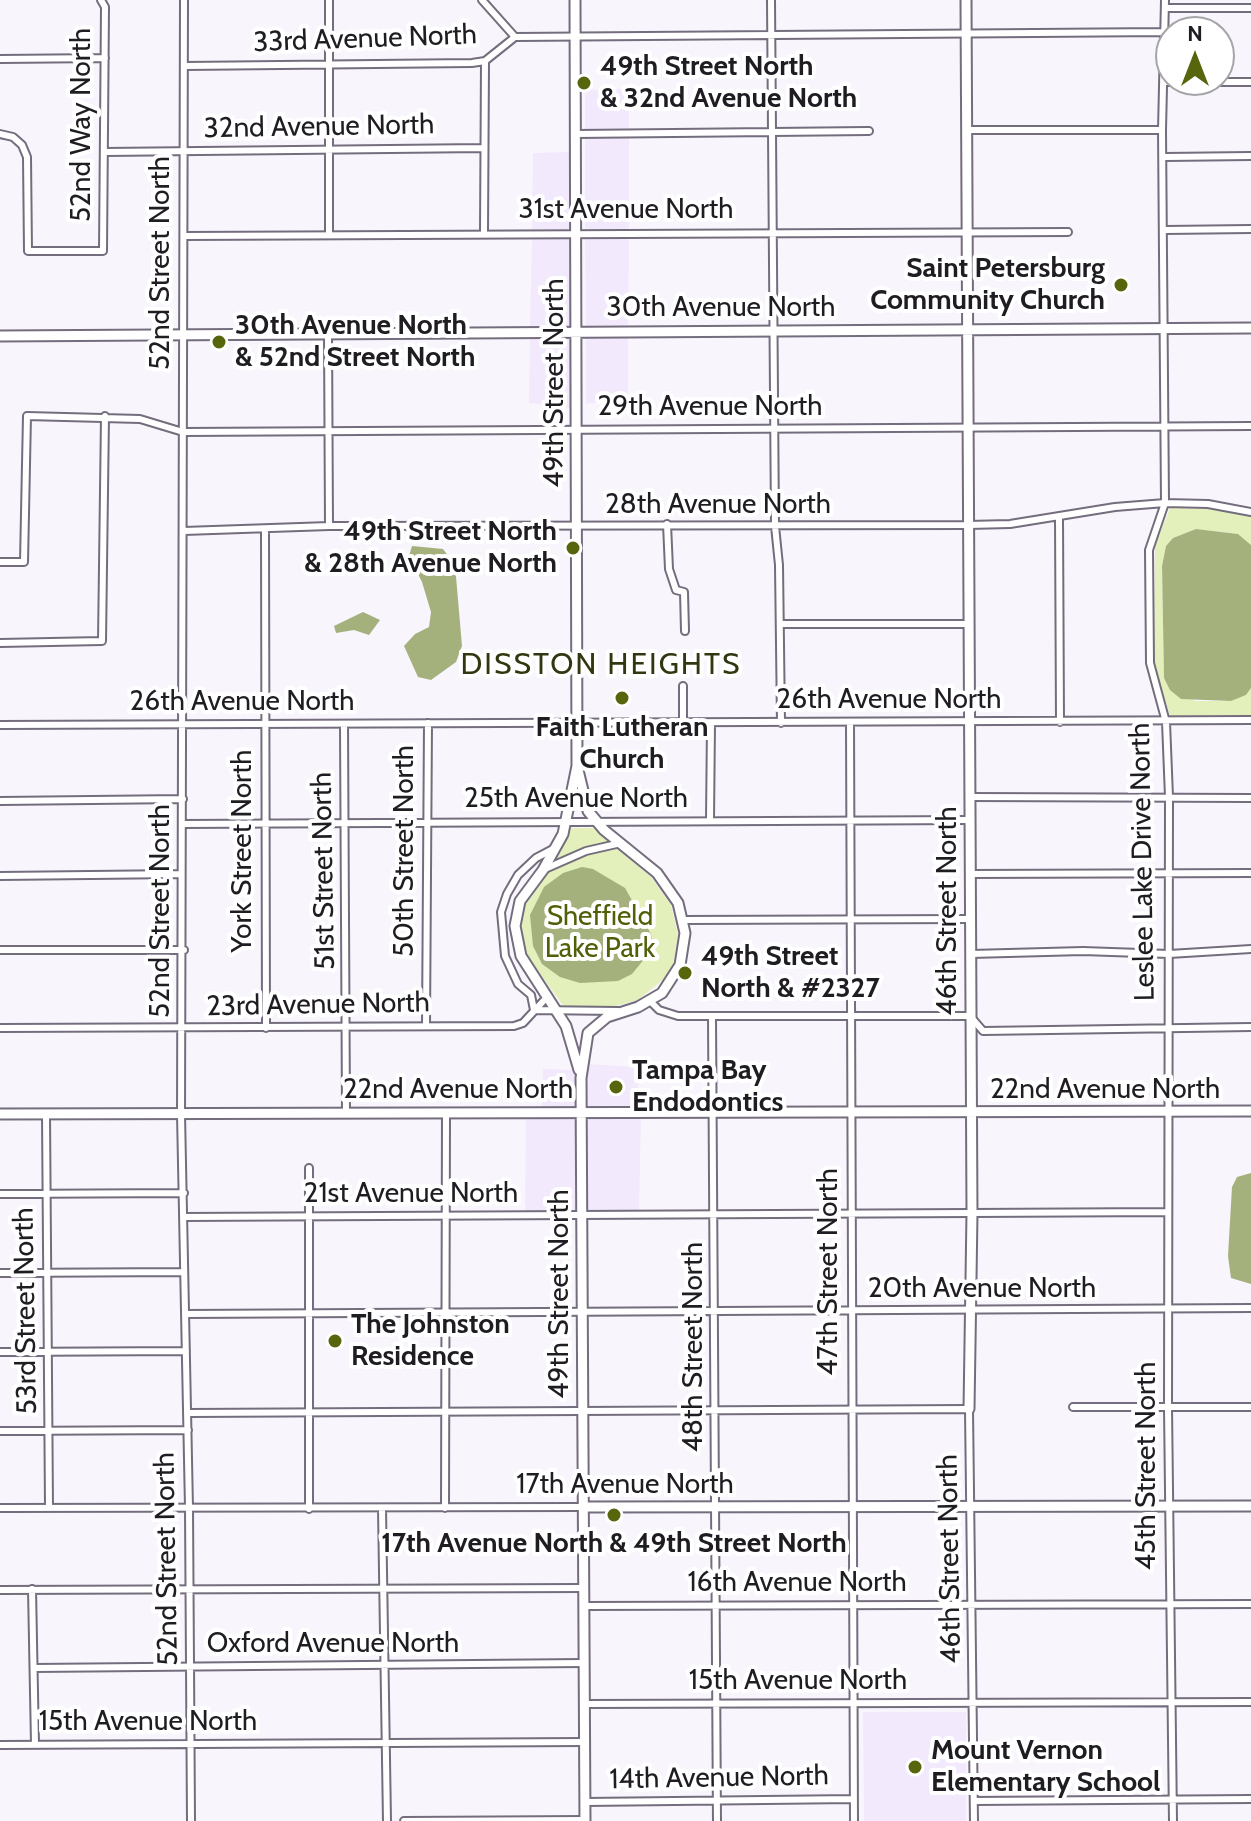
<!DOCTYPE html>
<style>
body{margin:0}
#map{position:relative;width:1251px;height:1821px;overflow:hidden;background:#f9f5fc;font-family:Cabin,sans-serif}
canvas{display:block}
.north{position:absolute;left:1155px;top:16px;width:80px;height:80px;box-sizing:border-box;background:#fff;border:2px solid #a5a4a7;border-radius:50%;rotate:0deg;font-size:22px;font-weight:700;line-height:32px;text-align:center;color:#1f1c22}
.north::after{content:'';display:block;margin:auto;width:28px;height:36px;background:#57660c;clip-path:polygon(50% 0,100% 100%,50% 72%,0 100%)}
</style>
<div id="map">
<canvas width="1251" height="1821"></canvas>
<div class="north">N</div>
</div>
<script>
const g = document.querySelector('canvas').getContext('2d');
g.lineJoin = 'round';
function fill(path, color) { g.fillStyle = color; g.fill(path, 'evenodd'); }
const toPath = rows => new Path2D(rows.map(r => 'M' + r).join(''));
function stroke(path, color, width, dash) { g.strokeStyle = color; g.lineWidth = width; g.lineCap = dash ? 'butt' : 'round'; g.setLineDash(dash || []); g.stroke(path); }
function write(font, color, halo, rows, align = 'center') {
  g.font = font + ' Cabin,sans-serif'; g.lineWidth = 8; g.setLineDash([]); g.textBaseline = 'middle'; g.strokeStyle = halo; g.fillStyle = color; for (const [text, x, y, turn = 0] of rows) {
    g.save(); g.translate(x, y); g.rotate((+turn || 0) * Math.PI / 180); g.textAlign = isNaN(turn) ? turn : align; if (halo) g.strokeText(text, 0, 0); g.fillText(text, 0, 0); g.restore();
  }
}
const built = toPath([
 [585,88,602,91,629,88,629,130,585,130],
 [585,137,629,137,629,229,585,229],
 [571,152,571,229,532,229,533,153],
 [532,236,571,237,571,327,530,327],
 [629,236,628,327,586,327,585,237],
 [628,334,628,398,586,404,586,335],
 [530,335,571,335,571,408,529,403],
 [585,1064,637,1067,640,1108,584,1109],
 [543,1069,575,1070,577,1109,542,1109],
 [526,1116,577,1116,578,1211,525,1211],
 [584,1116,641,1116,639,1211,585,1211],
 [863,1712,966,1712,966,1821,864,1821]
]);
const green = toPath([
 [1170,508,1215,509,1251,516,1251,545,1238,534,1196,529,1173,538,1166,546,1162,566,1164,678,1195,701,1231,701,1246,695,1251,688,1251,715,1170,716,1154,662,1155,546],
 [571,828,593,828,651,877,671,905,678,935,673,964,664,979,638,1000,613,1007,564,1007,525,953,521,937,522,908,560,854]
]);
const water = toPath([
 [1196,529,1238,534,1251,545,1251,688,1246,695,1231,701,1181,699,1170,690,1164,678,1162,566,1166,546,1173,538],
 [412,546,443,549,455,565,462,646,456,662,431,680,418,677,404,646,415,634,429,627,431,612,422,582,409,556],
 [363,612,380,620,369,635,354,630,336,633,334,626],
 [582,867,593,869,625,888,651,934,652,944,645,958,632,974,618,981,580,983,560,977,542,964,533,946,530,915,544,887,563,873],
 [1251,1173,1251,1284,1231,1278,1228,1256,1232,1187,1237,1177]
]);
const street = toPath([
 [184,0,181,1114,189,1508,191,1821],
 [329,0,329,235],
 [482,0,515,37],
 [771,0,775,526,779,565,781,723],
 [1165,0,1162,130,1165,503,1149,550,1150,663,1166,722,1169,797,1168,1407,1173,1821],
 [1165,8,1251,8],
 [0,59,105,58],
 [185,66,472,63,485,61,515,37,1164,32],
 [1164,82,1251,82],
 [967,130,1162,130],
 [0,134,13,137,22,145,27,157,28,251,103,251,105,7,101,0],
 [576,134,869,131],
 [105,152,484,148],
 [1165,157,1251,156],
 [1165,230,1251,229],
 [484,232,485,61],
 [184,236,1068,232],
 [328,333,329,526],
 [1059,518,1060,722],
 [667,524,669,569,676,590,684,592,685,631],
 [265,529,266,1028],
 [184,531,329,526,968,525,1010,524,1115,507,1165,503,1208,504,1251,512],
 [0,562,24,562,27,416,140,419,183,432,1251,426],
 [780,624,969,624],
 [0,643,102,641,105,416],
 [683,686,683,722],
 [850,722,854,1821],
 [0,725,1251,720],
 [344,725,346,1112],
 [970,797,1251,798],
 [0,801,183,799],
 [710,820,711,723],
 [182,824,970,820],
 [545,869,586,851,621,843],
 [971,874,1251,873],
 [0,876,181,874],
 [683,920,970,919],
 [0,950,184,950],
 [971,954,1083,951,1169,954,1251,949],
 [650,1001,659,1010,678,1016,970,1016,983,1031,1251,1027],
 [534,1010,531,995,518,984,505,956,501,912,507,894,518,875,536,858,553,849],
 [534,1010,618,1011],
 [712,1017,717,1821],
 [426,1026,428,723],
 [0,1028,514,1026,523,1023,548,996],
 [46,1114,49,1508],
 [0,1194,184,1193],
 [183,1217,1168,1212],
 [0,1273,184,1272],
 [185,1314,1251,1308],
 [0,1352,186,1351],
 [1073,1407,1251,1407],
 [188,1413,969,1409,974,1821],
 [0,1431,188,1430],
 [0,1508,583,1507],
 [445,1508,446,1113],
 [309,1509,309,1168],
 [382,1509,387,1821],
 [32,1589,35,1744],
 [0,1590,584,1588],
 [584,1606,1251,1604],
 [34,1668,584,1663],
 [584,1704,1251,1702],
 [0,1745,585,1742],
 [974,1801,1251,1799],
 [585,1802,854,1799],
 [404,1821,585,1820]
]);
const secondary = toPath([
 [575,0,577,766,563,834,543,870,520,901,515,926,521,956,566,1026,579,1070],
 [966,0,972,1213,969,1409],
 [0,336,1251,328],
 [577,766,588,811,604,830,657,873,678,903,685,933,680,965,662,993,638,1007,607,1017,588,1033,581,1078,585,1821],
 [0,1114,1251,1111],
 [583,1507,1251,1506]
]);
const markers = [
 [584,83,8,"#57660c"],
 [1121,285,8,"#57660c"],
 [219,342,8,"#57660c"],
 [573,548,8,"#57660c"],
 [622,698,8,"#57660c"],
 [685,973,8,"#57660c"],
 [616,1087,8,"#57660c"],
 [335,1341,8,"#57660c"],
 [614,1515,8,"#57660c"],
 [915,1767,8,"#57660c"]
];
const streetNames = [
 ["33rd Avenue North",365,39,-2],
 ["52nd Way North",82,125,-90],
 ["32nd Avenue North",319,127,-1],
 ["31st Avenue North",626,210],
 ["52nd Street North",161,263,-90],
 ["30th Avenue North",721,308],
 ["49th Street North",555,383,-90],
 ["29th Avenue North",710,407],
 ["28th Avenue North",718,505],
 ["26th Avenue North",889,700],
 ["26th Avenue North",242,702],
 ["25th Avenue North",576,799],
 ["York Street North",243,851,-90],
 ["50th Street North",405,851,-90],
 ["Leslee Lake Drive North",1143,862,-91],
 ["51st Street North",324,871,-91],
 ["52nd Street North",161,911,-90],
 ["46th Street North",948,911,-90],
 ["23rd Avenue North",318,1005,-1],
 ["22nd Avenue North",458,1090],
 ["22nd Avenue North",1105,1090],
 ["21st Avenue North",411,1194],
 ["47th Street North",829,1272,-90],
 ["20th Avenue North",982,1289],
 ["49th Street North",560,1294,-90],
 ["53rd Street North",26,1311,-91],
 ["48th Street North",694,1347,-90],
 ["45th Street North",1147,1466,-90],
 ["17th Avenue North",625,1485],
 ["52nd Street North",167,1559,-91],
 ["46th Street North",950,1559,-91],
 ["16th Avenue North",797,1583],
 ["Oxford Avenue North",333,1644],
 ["15th Avenue North",798,1681],
 ["15th Avenue North",148,1722],
 ["14th Avenue North",719,1778,-1]
];
const poiNames = [
 ["49th Street North",600,67],
 ["& 32nd Avenue North",600,99],
 ["Saint Petersburg",1105,269,"right"],
 ["Community Church",1105,301,"right"],
 ["30th Avenue North",235,326],
 ["& 52nd Street North",235,358],
 ["49th Street North",557,532,"right"],
 ["& 28th Avenue North",557,564,"right"],
 ["Faith Lutheran",622,728,"center"],
 ["Church",622,760,"center"],
 ["49th Street",701,957],
 ["North & #2327",701,989],
 ["Tampa Bay",632,1071],
 ["Endodontics",632,1103],
 ["The Johnston",351,1325],
 ["Residence",351,1357],
 ["17th Avenue North & 49th Street North",614,1544,"center"],
 ["Mount Vernon",931,1751],
 ["Elementary School",931,1783]
];
const parkNames = [
 ["Sheffield",600,917],
 ["Lake Park",600,949]
];
const neighbourhoodNames = [
 ["DISSTON HEIGHTS",601,665]
];
fill(built, '#f2e9fd');
fill(green, '#e3f0bc');
fill(water, '#a4b17c');
stroke(street, '#746d7d', 10);
stroke(secondary, '#746d7d', 13);
stroke(street, '#fff', 6);
stroke(secondary, '#fff', 9);
for (const [x, y, r, color] of markers) { const dot = new Path2D(); dot.arc(x, y, r, 0, 2 * Math.PI); g.fillStyle = color; g.fill(dot); stroke(dot, '#fff', 3); }
write('28px', '#1f1c22', '#fff', streetNames);
write('bold 28px', '#1f1c22', '#fff', poiNames, 'left');
write('28px', '#515f08', '#fff', parkNames);
g.letterSpacing = '2px';
write('30px', '#313811', '#fff', neighbourhoodNames);
g.letterSpacing = '0px';
</script>
